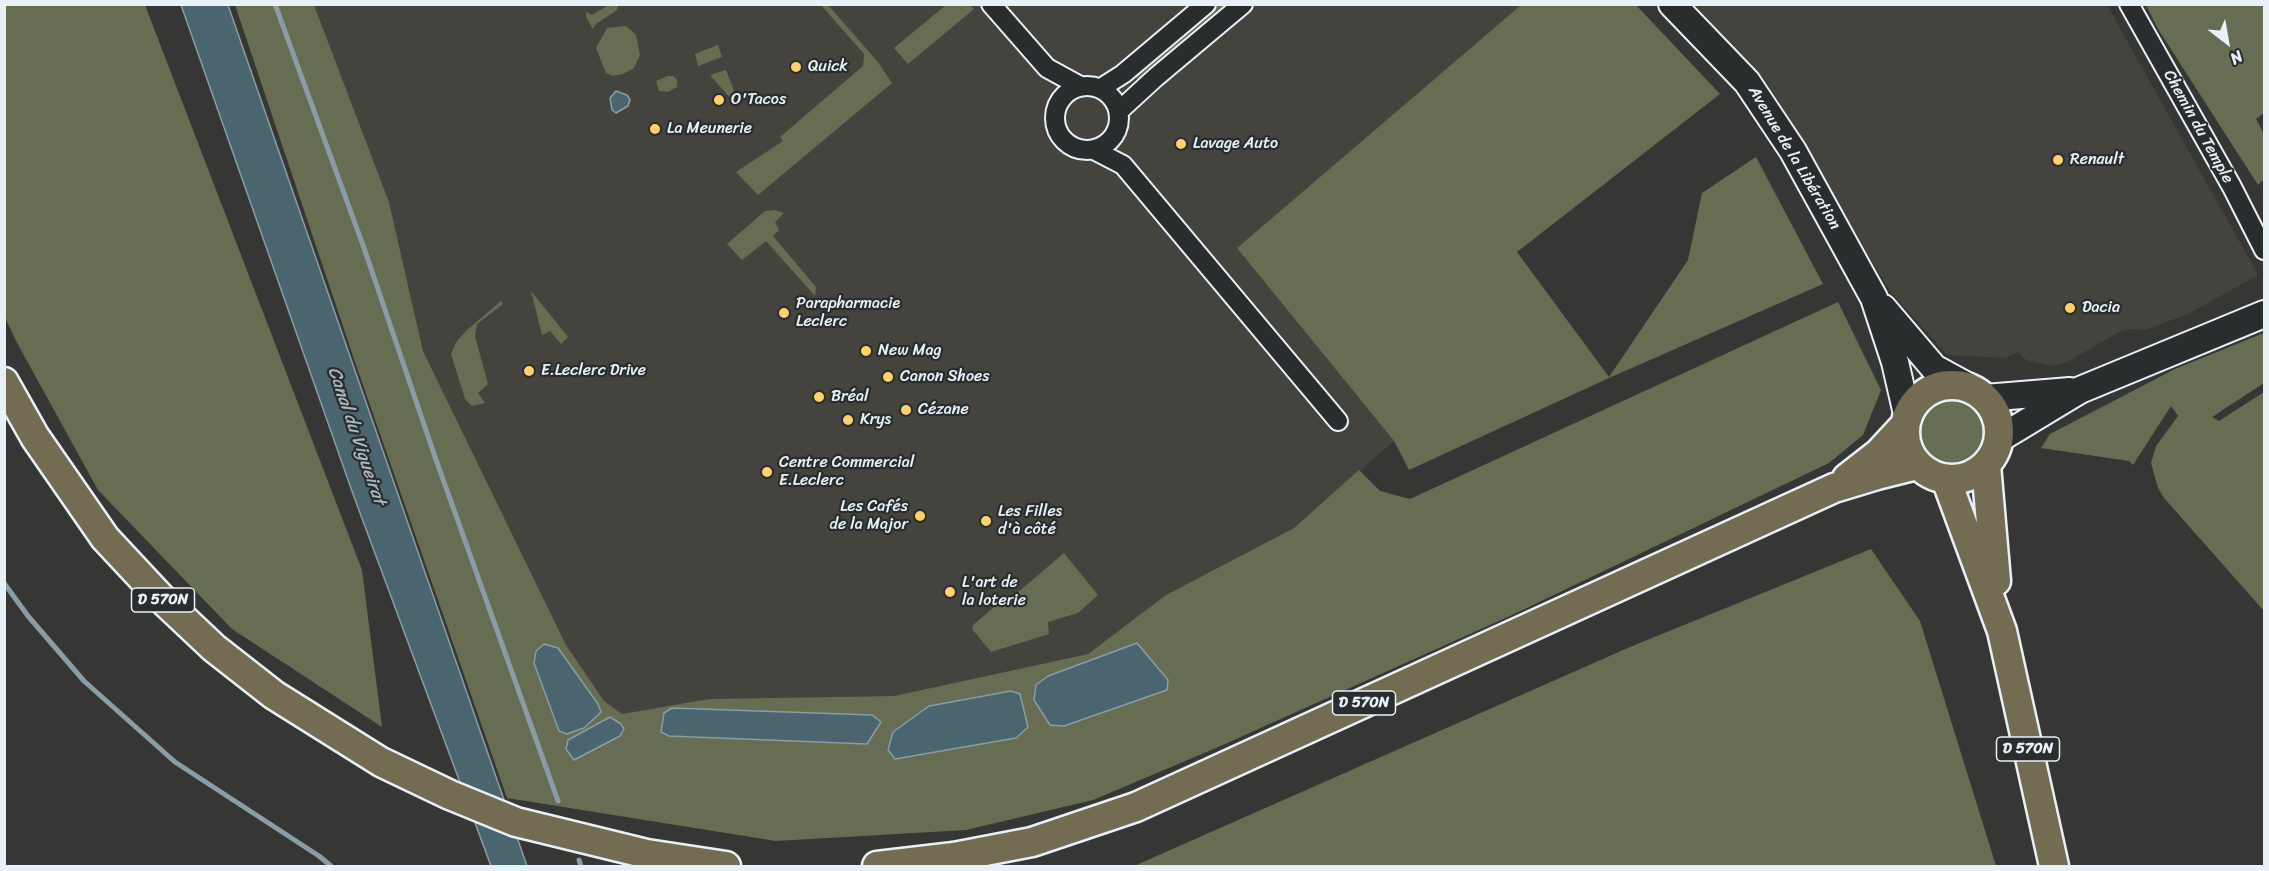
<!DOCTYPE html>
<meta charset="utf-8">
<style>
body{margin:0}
#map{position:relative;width:2269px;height:871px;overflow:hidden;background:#363735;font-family:Sriracha,sans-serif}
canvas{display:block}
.frame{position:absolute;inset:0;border:6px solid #e8f1f8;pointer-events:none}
.north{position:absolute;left:2197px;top:12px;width:60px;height:60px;-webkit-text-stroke:4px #2a2d2e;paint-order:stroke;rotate:149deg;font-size:16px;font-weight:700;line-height:24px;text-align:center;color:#e8f1f8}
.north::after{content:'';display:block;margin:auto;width:21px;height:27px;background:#e8f1f8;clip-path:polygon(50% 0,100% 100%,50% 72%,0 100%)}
</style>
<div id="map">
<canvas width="2269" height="871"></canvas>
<div class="frame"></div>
<div class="north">N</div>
</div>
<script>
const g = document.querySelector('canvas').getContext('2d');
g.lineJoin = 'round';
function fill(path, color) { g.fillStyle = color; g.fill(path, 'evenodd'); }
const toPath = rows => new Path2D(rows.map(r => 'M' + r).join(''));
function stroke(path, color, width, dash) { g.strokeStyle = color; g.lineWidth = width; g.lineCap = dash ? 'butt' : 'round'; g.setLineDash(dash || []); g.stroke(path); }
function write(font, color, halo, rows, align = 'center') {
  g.font = font + ' Sriracha,sans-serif'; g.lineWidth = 4.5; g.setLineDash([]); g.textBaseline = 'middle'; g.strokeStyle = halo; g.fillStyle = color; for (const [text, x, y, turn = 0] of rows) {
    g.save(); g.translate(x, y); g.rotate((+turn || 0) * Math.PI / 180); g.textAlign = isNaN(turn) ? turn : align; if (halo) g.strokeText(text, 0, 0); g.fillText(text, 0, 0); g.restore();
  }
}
const built = toPath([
 [314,5,1521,5,1237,248,1394,441,1294,528,1166,595,1088,654,894,696,709,699,622,714,604,701,566,645,423,351,389,202],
 [1689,5,2107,5,2258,275,2188,314,2145,330,2132,329,2119,332,2067,362,2051,366,2026,360,2018,352,2006,358,1947,355,1889,290,1767,82]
]);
const green = toPath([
 [4,5,145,5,362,570,382,727,232,629,98,490,16,341,4,315],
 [235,5,314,5,389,202,423,351,566,645,604,701,622,714,709,699,894,696,1088,654,1166,595,1294,528,1359,470,1380,491,1410,499,1838,302,1881,390,1863,435,1829,463,1510,616,1216,748,1093,800,966,830,776,841,507,798,355,362],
 [662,732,867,744,669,736],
 [609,5,618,5,617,10,596,24,593,29,586,17,586,12,592,15],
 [821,5,828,5,877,61,892,83,758,195,736,172,783,141,780,137,863,66,864,54],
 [946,5,970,5,974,9,908,64,894,48],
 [1215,5,1231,5,1140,81,1132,74],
 [1521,5,1636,5,1720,94,1517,252,1609,377,1688,260,1702,193,1756,157,1823,284,1609,378,1409,470,1394,441,1237,248],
 [2146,5,2264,5,2264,113,2256,119,2264,134,2264,179,2258,185,2158,29],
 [626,26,636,35,640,55,634,68,623,74,613,76,606,73,596,48,607,28],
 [718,45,722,57,698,66,695,54],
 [726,70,736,96,732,100,710,75],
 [668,76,673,76,677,80,677,87,668,92,659,91,656,81],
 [775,210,784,213,775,222,779,230,773,236,816,287,815,296,766,241,742,260,727,244,765,211],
 [531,291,568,337,561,344,550,331,542,335],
 [501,301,503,304,477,324,475,336,488,384,478,393,485,403,472,406,465,399,451,354,456,342,467,330],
 [2264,333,2264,383,2212,417,2219,421,2264,392,2264,611,2164,498,2158,488,2151,463,2156,446,2178,416,2171,406,2133,465,2129,461,2041,448,2050,434,2175,369],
 '1916 431a35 35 0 1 1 70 0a35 35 0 1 1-70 0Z',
 [1871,549,1920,621,1996,866,1134,866,1630,647],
 [1064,553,1098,595,1078,613,1048,622,1049,634,991,652,972,629,973,625,1000,602,1003,605]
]);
const water = toPath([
 [181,5,228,5,527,866,491,866,353,494,181,5],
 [616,91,627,95,630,100,628,106,616,113,612,110,610,98,616,91],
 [1137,643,1168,680,1167,690,1064,726,1050,725,1034,700,1036,685,1048,676,1137,643],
 [544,644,558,648,598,704,601,712,584,728,567,734,559,731,534,663,536,651,544,644],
 [1011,691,1020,694,1028,727,1016,738,895,759,888,750,893,732,929,706,1011,691],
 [672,708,872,715,881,722,867,744,669,736,661,732,664,713,672,708],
 [610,717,621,724,624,729,620,736,574,760,566,749,568,740,610,717]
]);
const stream = toPath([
 [275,4,364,248,434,454,558,801],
 [4,583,28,616,84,681,175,762,319,856,331,866],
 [579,860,581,866]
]);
const street = toPath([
 [991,4,1047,68,1080,86],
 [2129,4,2232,187,2264,250],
 '1055 118a32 32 0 1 1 64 0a32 32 0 1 1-64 0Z',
 [1101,88,1123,74,1206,4],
 [1119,111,1156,77,1243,4],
 [1094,150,1123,165,1338,421]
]);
const secondary = toPath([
 [1672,4,1747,82,1793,151,1874,298,1895,362,1907,414],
 [1883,308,1934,368,1967,386],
 [1985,398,2070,391],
 [1999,439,2080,390,2264,314]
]);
const primary = toPath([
 [4,382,35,437,105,538,161,598,214,648,274,695,381,762,450,795,516,822,647,854,726,866],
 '1905 432a47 47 0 1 1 94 0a47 47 0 1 1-94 0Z',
 [1986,465,1996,581],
 [1847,478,1879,453,1904,426],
 [1946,479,2002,631,2054,866],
 [877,866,954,857,1032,842,1136,807,1834,488,1877,475,1917,465]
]);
const markers = [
 [796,67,6,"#ffd166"],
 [719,100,6,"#ffd166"],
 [655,129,6,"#ffd166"],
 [1181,144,6,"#ffd166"],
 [2058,160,6,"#ffd166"],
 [2070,308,6,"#ffd166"],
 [784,313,6,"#ffd166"],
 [866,351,6,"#ffd166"],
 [529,371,6,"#ffd166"],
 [888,377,6,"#ffd166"],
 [819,397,6,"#ffd166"],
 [906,410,6,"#ffd166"],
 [848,420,6,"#ffd166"],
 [767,472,6,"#ffd166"],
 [920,516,6,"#ffd166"],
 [986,521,6,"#ffd166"],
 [950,592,6,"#ffd166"]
];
const shields = [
 [163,600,63],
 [1364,703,63],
 [2028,749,63]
];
const shieldNames = [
 ["D 570N",163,600],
 ["D 570N",1364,703],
 ["D 570N",2028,749]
];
const poiNames = [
 ["Quick",808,67],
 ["O'Tacos",731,100],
 ["La Meunerie",667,129],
 ["Lavage Auto",1193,144],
 ["Renault",2070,160],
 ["Parapharmacie",796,304],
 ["Leclerc",796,322],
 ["Dacia",2082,308],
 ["New Mag",878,351],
 ["E.Leclerc Drive",541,371],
 ["Canon Shoes",900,377],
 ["Bréal",831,397],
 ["Cézane",918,410],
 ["Krys",860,420],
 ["Centre Commercial",779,463],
 ["E.Leclerc",779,481],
 ["Les Cafés",908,507,"right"],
 ["de la Major",908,525,"right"],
 ["Les Filles",998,512],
 ["d'à côté",998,530],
 ["L'art de",962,583],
 ["la loterie",962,601]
];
const streetNames = [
 ["Chemin du Temple",2198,127,61],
 ["Avenue de la Libération",1794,158,59]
];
const waterNames = [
 ["Canal du Vigueirat",356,436,71]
];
fill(built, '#45433d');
fill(green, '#666d53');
fill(water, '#4b6570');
stroke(water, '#8a9da6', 1.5);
stroke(stream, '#8a9da6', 5);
stroke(street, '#e8f1f8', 22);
stroke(secondary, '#e8f1f8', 30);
stroke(primary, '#e8f1f8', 33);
stroke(street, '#2a2d2e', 18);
stroke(secondary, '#2a2d2e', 26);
stroke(primary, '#736b52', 28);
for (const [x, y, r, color] of markers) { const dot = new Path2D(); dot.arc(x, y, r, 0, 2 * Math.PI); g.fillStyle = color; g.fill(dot); stroke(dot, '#2a2d2e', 2); }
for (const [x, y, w] of shields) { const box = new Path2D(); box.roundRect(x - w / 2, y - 12, w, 24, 4.5); g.fillStyle = '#2a2d2e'; g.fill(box); stroke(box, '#e8f1f8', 1.5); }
write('bold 15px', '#e8f1f8', null, shieldNames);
write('16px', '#e8f1f8', '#2a2d2e', poiNames, 'left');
write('16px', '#e8f1f8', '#2a2d2e', streetNames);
write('italic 18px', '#a9b9c2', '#2a2d2e', waterNames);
</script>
